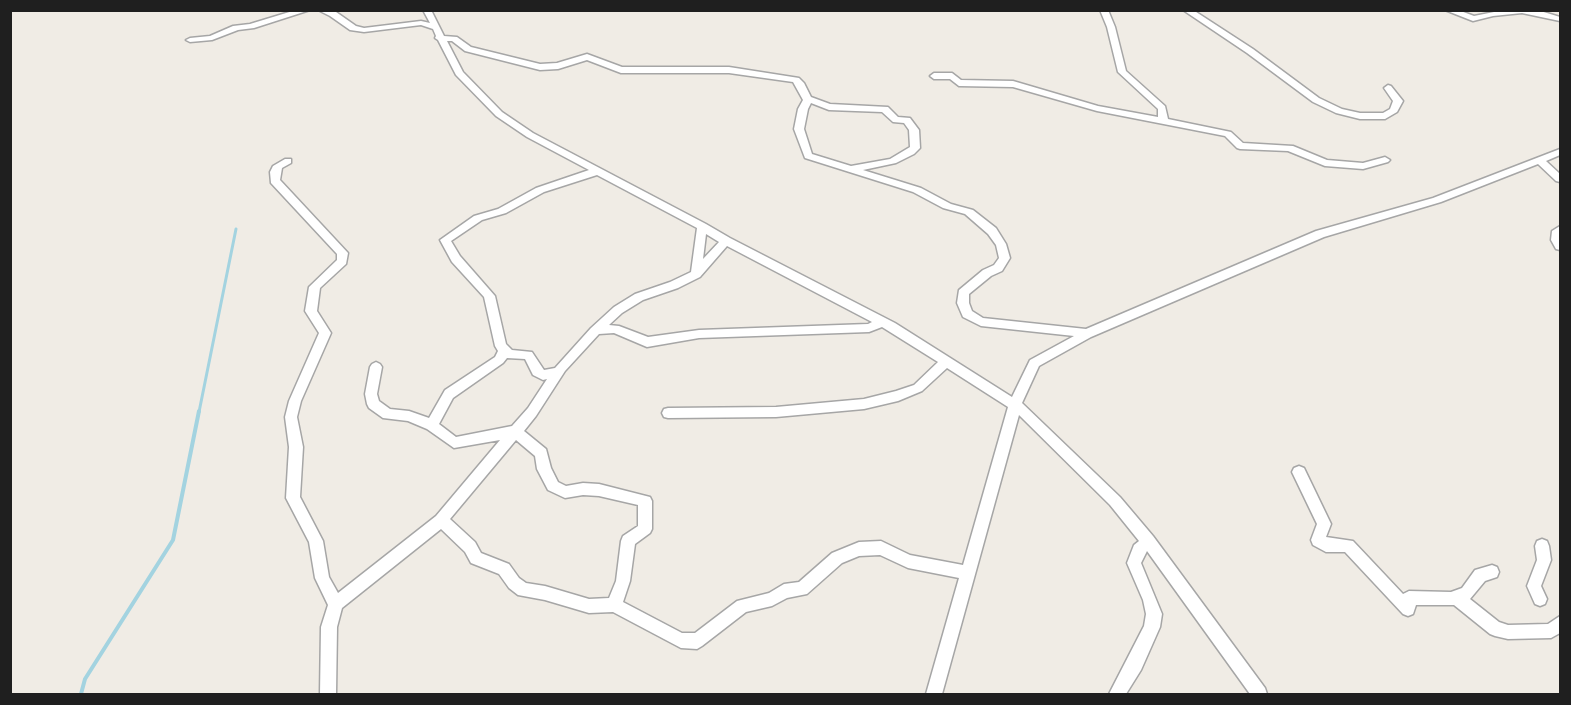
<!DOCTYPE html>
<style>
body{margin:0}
#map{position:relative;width:1571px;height:705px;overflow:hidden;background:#f0ece5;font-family:Mulish,sans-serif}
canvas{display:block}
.frame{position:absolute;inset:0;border:12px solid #1f1f1f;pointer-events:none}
</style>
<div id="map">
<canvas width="1571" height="705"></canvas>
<div class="frame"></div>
</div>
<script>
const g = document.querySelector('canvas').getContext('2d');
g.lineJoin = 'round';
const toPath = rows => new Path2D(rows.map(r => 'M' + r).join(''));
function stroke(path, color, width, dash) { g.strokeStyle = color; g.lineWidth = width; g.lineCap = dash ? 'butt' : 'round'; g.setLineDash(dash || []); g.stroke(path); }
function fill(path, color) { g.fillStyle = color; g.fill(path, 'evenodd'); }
const streamFar1 = toPath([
 [199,412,236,229]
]);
const stream = toPath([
 [81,694,85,679,173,540,199,411]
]);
const minor = toPath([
 [296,10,310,10,254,28,238,30,212,40,190,42,186,40,190,38,210,36,233,26,250,24,296,10],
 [318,10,336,12,356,26,364,28,421,21,430,23,423,10,431,10,444,36,457,37,471,47,540,64,557,63,587,54,622,67,729,67,799,78,804,83,811,97,830,104,888,107,898,117,910,118,919,130,920,148,914,154,896,163,863,170,921,188,951,204,973,210,996,228,1006,244,1010,258,1002,271,991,276,969,294,969,303,972,311,983,318,1086,329,1316,231,1433,198,1560,149,1560,155,1546,161,1560,174,1560,182,1556,181,1538,164,1441,202,1324,237,1091,337,1039,366,1022,403,1120,497,1153,536,1265,688,1267,694,1250,694,1147,551,1141,563,1162,614,1160,627,1141,670,1126,694,1109,694,1144,626,1146,614,1143,600,1127,563,1134,545,1139,541,1110,505,1019,415,942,694,926,694,959,578,908,568,880,555,859,556,842,563,807,594,787,598,772,606,746,612,702,646,697,649,681,648,613,612,589,613,545,600,518,595,509,588,499,574,471,563,465,552,441,529,342,608,337,627,336,694,320,694,321,627,328,605,315,578,309,542,286,498,289,447,285,417,289,401,319,333,305,311,309,287,337,260,337,254,271,183,270,172,273,166,285,159,291,159,291,163,282,168,280,180,348,253,346,264,320,288,317,311,331,333,301,401,297,417,303,447,300,497,323,541,329,577,338,593,436,516,500,440,454,448,427,429,408,421,383,418,369,408,367,404,365,394,370,367,372,364,376,362,380,364,382,367,377,394,379,401,390,409,409,411,429,418,445,390,495,357,498,351,495,346,484,297,452,262,440,240,474,216,498,209,536,188,589,170,527,137,496,116,456,75,438,40,435,38,436,36,433,29,421,25,364,32,350,30,330,16,318,10],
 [447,41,452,41,465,51,540,70,558,69,587,60,621,73,729,73,793,82,803,100,798,109,794,129,805,158,913,192,943,208,965,214,988,234,996,245,999,258,994,265,983,270,959,290,957,303,963,317,981,326,1074,336,1030,360,1012,397,895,323,730,238,706,224,533,133,502,112,463,72,447,41],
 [811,103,829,110,882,112,893,122,904,123,909,130,910,147,890,159,851,166,812,154,804,129,808,109,811,103],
 [597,175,697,228,691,272,670,282,635,294,614,307,591,328,555,368,544,370,532,352,512,350,506,344,495,296,460,256,451,241,482,220,506,213,544,192,597,175],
 [706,234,719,242,703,259,706,234],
 [727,246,872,322,868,324,699,330,648,337,619,326,609,325,622,313,643,300,678,288,700,277,727,246],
 [882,327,938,362,914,385,896,391,864,399,776,407,668,408,664,409,662,413,664,417,668,418,776,417,864,409,898,401,922,391,947,368,1008,407,963,565,910,555,881,541,859,542,832,553,799,582,784,584,769,593,737,601,695,633,682,633,623,602,630,581,635,544,650,533,652,529,652,501,650,497,599,484,583,483,566,486,558,482,551,468,546,449,524,431,536,416,565,371,599,334,614,333,647,347,699,338,869,332,882,327],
 [507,358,525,359,533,375,543,380,547,379,528,408,512,426,456,437,439,424,453,398,503,363,507,358],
 [516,440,535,456,537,469,548,490,565,498,583,495,599,496,638,505,638,526,623,536,621,541,616,581,609,598,589,599,545,586,526,583,519,578,509,564,481,553,475,542,450,519,516,440],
 [1100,10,1108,10,1115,27,1126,71,1165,106,1168,119,1231,132,1243,143,1293,146,1327,160,1363,163,1385,157,1390,160,1388,162,1363,169,1325,166,1288,151,1240,149,1237,148,1225,136,1097,111,1013,87,959,86,950,79,934,79,930,76,934,73,952,73,961,80,1013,81,1098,106,1158,117,1158,109,1118,72,1107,27,1100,10],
 [1183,10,1193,10,1253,49,1319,98,1342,109,1360,113,1383,113,1390,109,1393,101,1384,88,1388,85,1391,86,1403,101,1397,112,1385,119,1360,119,1336,113,1313,102,1247,53,1183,10],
 [1445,10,1458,10,1474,16,1504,10,1537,10,1560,17,1560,21,1522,13,1493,16,1473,21,1445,10],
 [1560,226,1560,250,1556,249,1551,240,1552,231,1560,226],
 [1299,466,1304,468,1331,524,1326,537,1353,541,1403,594,1409,591,1451,592,1462,588,1475,570,1492,565,1497,567,1499,572,1497,577,1485,581,1470,599,1499,622,1508,625,1548,624,1560,616,1560,633,1551,638,1508,639,1495,636,1490,634,1454,605,1416,605,1413,614,1408,616,1403,614,1345,552,1326,552,1313,545,1311,540,1317,524,1292,472,1294,468,1299,466],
 [1542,539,1547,541,1549,546,1551,560,1541,586,1547,599,1545,604,1540,606,1535,604,1527,586,1537,560,1535,546,1537,541,1542,539]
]);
stroke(streamFar1, '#a3d3e0', 3);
stroke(stream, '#a3d3e0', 4);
stroke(minor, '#a6a6a6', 3);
fill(minor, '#fff');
</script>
